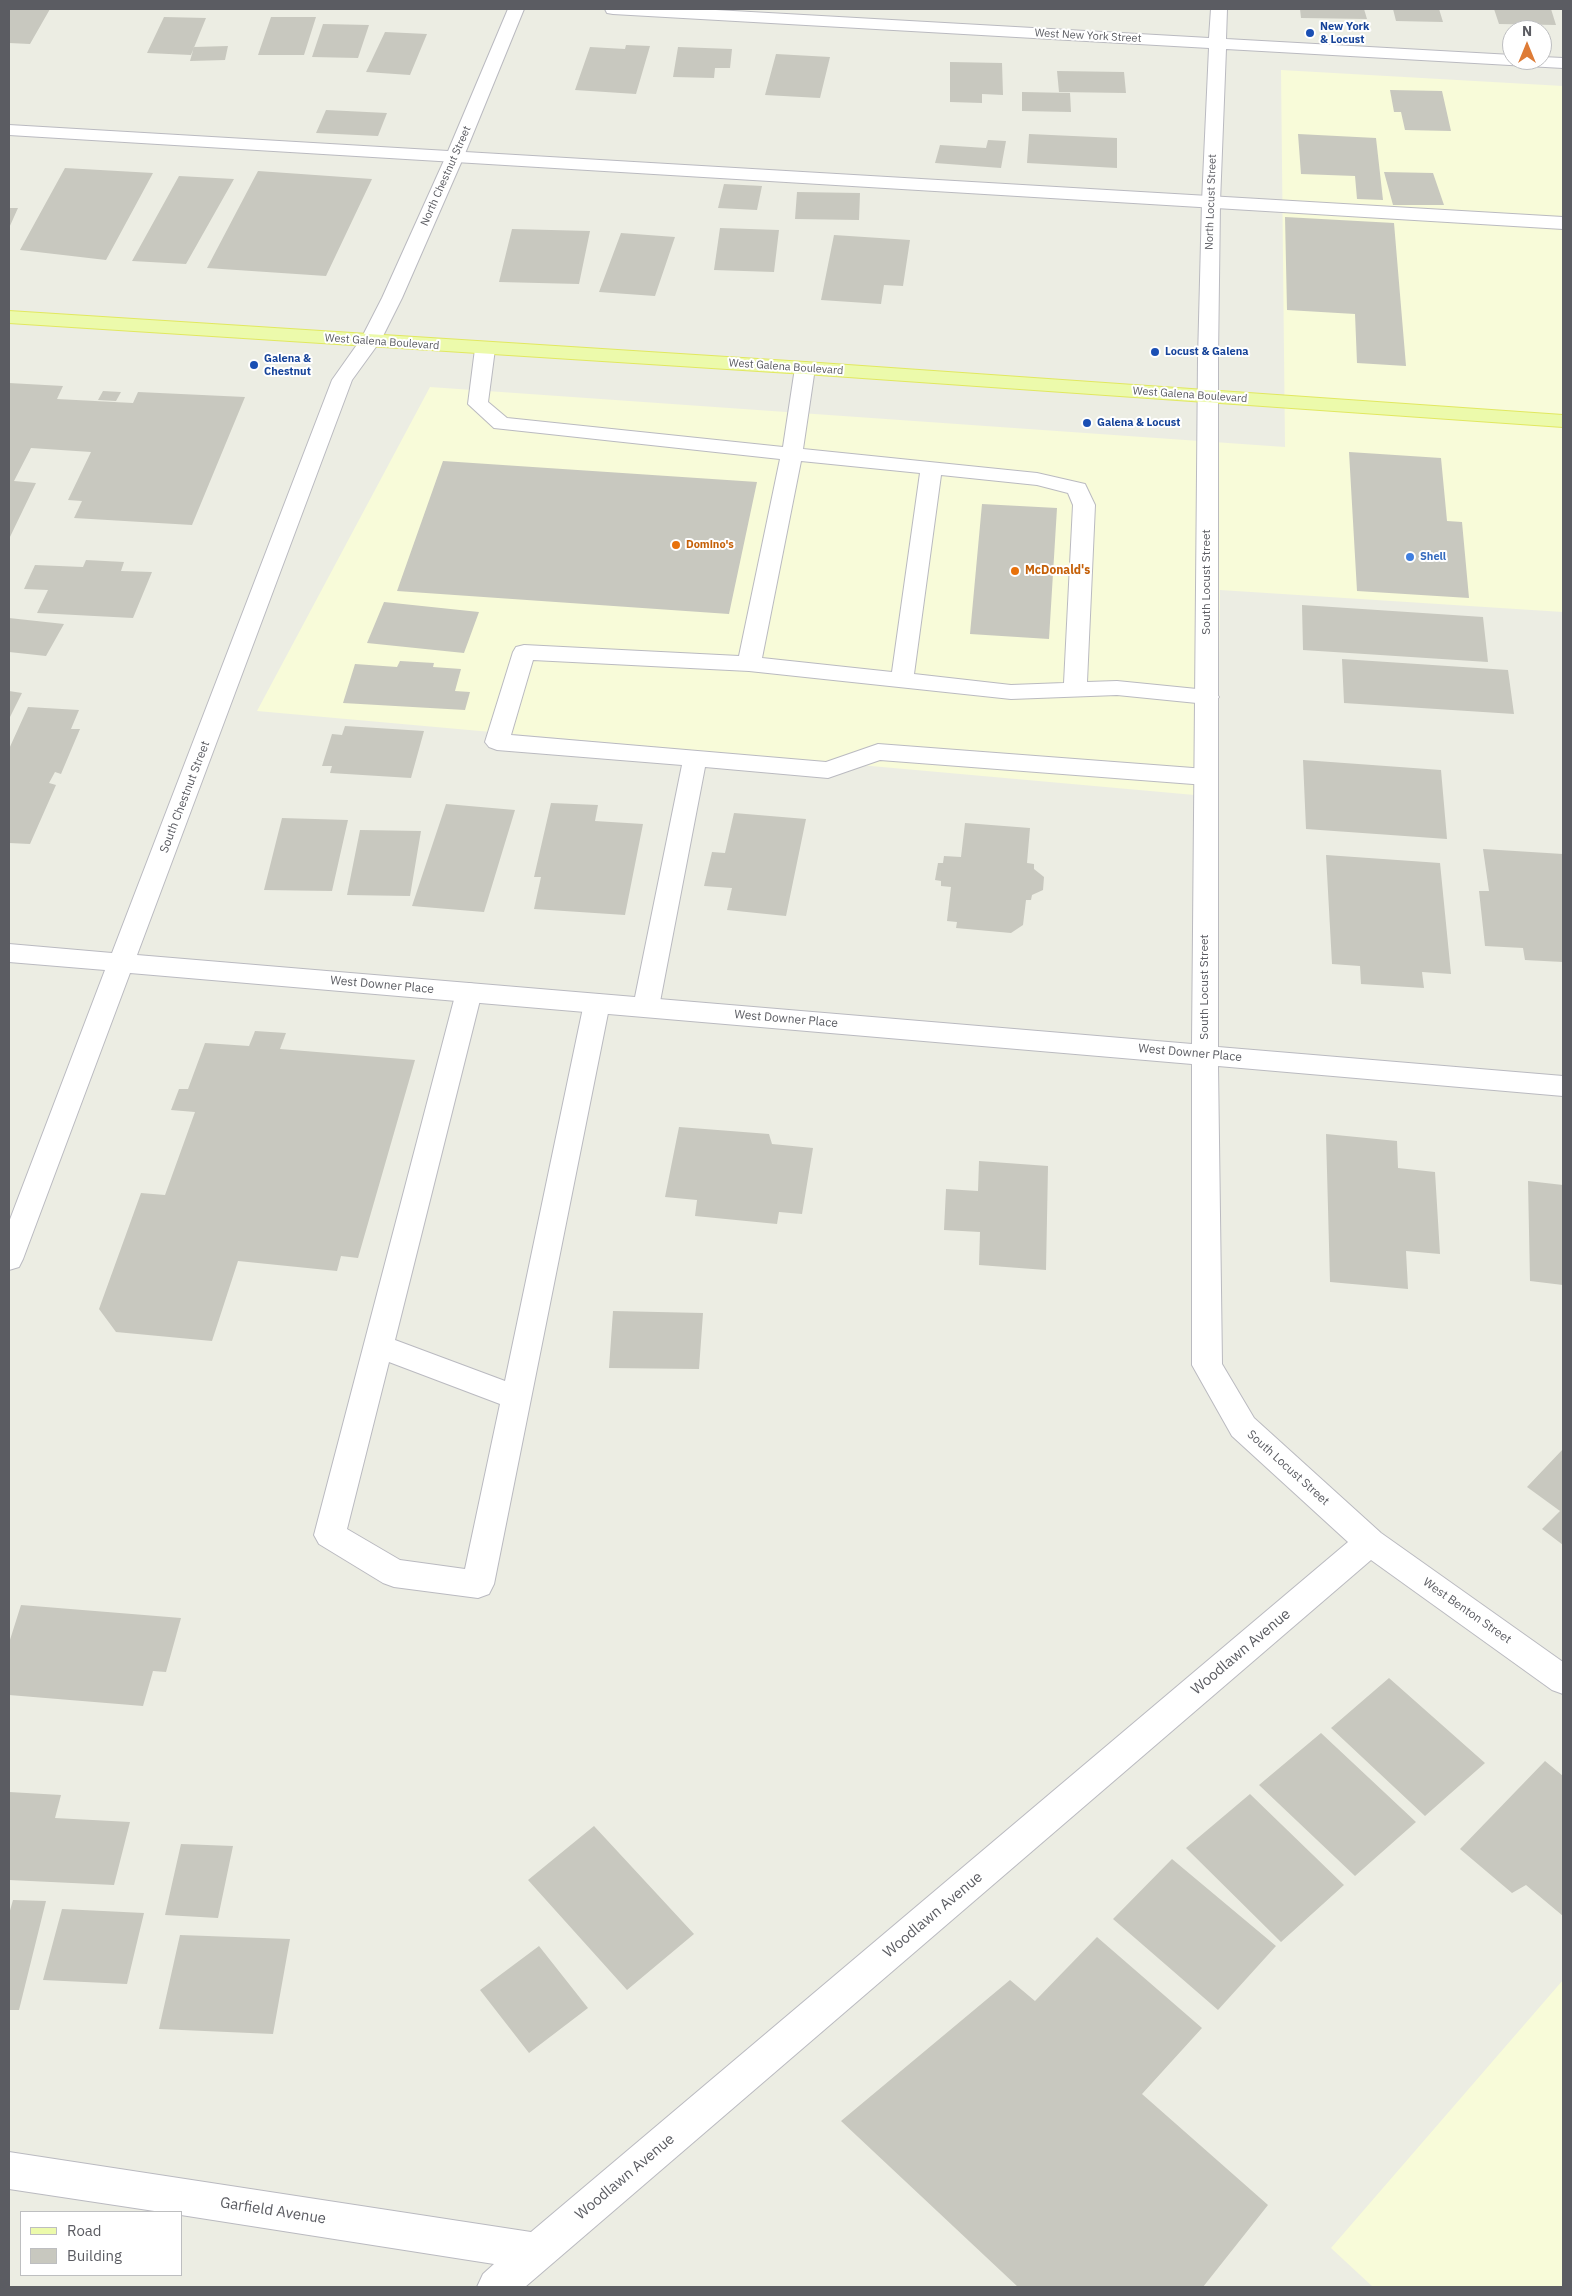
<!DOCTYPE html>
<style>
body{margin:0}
#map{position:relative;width:1572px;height:2296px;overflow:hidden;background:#ecede3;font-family:"IBM Plex Sans",sans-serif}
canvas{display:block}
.frame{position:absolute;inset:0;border:10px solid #5b5c62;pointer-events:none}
.legend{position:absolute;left:20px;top:2211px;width:162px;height:65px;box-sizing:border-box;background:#fff;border:1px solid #bdbec0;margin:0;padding:6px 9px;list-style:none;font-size:15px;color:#5b5c62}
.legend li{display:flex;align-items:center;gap:10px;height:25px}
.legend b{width:25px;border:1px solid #bdbec0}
.north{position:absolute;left:1502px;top:20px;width:50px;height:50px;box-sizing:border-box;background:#fff;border:1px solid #bdbec0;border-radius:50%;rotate:0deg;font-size:14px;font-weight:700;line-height:20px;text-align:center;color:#5b5c62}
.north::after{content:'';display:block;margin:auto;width:18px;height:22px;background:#de7c37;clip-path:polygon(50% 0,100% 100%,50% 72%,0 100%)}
</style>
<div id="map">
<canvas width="1572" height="2296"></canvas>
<div class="frame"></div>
<ul class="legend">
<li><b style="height:6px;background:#ecfaab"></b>Road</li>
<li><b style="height:14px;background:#c8c8bf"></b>Building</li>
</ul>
<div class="north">N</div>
</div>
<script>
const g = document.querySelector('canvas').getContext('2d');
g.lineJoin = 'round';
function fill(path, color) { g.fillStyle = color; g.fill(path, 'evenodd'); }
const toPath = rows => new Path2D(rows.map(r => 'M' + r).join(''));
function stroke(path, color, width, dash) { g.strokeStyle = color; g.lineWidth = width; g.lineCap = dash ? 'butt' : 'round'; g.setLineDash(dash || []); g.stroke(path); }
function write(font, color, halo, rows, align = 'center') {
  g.font = font + ' "IBM Plex Sans",sans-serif'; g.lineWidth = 4; g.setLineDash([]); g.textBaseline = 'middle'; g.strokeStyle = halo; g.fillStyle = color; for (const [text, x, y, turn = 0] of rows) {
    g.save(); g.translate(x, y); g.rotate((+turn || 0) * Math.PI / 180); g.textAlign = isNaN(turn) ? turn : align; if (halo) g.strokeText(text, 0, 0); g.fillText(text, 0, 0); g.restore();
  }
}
const commercial = toPath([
 [1281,70,1563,86,1563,612,1220,590,1217,797,257,711,430,387,1285,447],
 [1563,1980,1563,2287,1373,2287,1331,2248]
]);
const building = toPath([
 [9,9,50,9,30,44,9,43],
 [1300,9,1364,9,1367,19,1301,18],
 [1393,9,1439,9,1443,22,1396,21],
 [1494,9,1551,9,1556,25,1499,24],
 [164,17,206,18,191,55,147,53],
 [271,17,316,17,304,55,258,55],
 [323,24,369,25,358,58,312,57],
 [385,32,427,34,410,75,366,72],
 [626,45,650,46,636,94,575,90,590,47,625,49],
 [228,46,225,60,190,61,194,47],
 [678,47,732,49,730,68,715,68,714,78,673,77],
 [776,54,830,57,820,98,765,95],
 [950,62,1002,63,1003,95,982,94,982,103,950,102],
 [1057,71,1124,72,1126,93,1059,92],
 [1390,90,1442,91,1451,131,1405,130,1401,112,1394,112],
 [1022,92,1070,93,1071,112,1022,111],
 [326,110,387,113,378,136,316,133],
 [1029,134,1117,138,1117,168,1027,163],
 [1298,134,1376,138,1383,200,1357,199,1355,176,1301,174],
 [988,140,1006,141,1001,168,935,163,940,145,986,148],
 [65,168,153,173,106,260,20,250],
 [258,171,372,179,326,276,207,268],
 [1384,172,1433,173,1444,205,1393,205],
 [179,176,234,179,186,264,132,261],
 [724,184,762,186,757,210,718,208],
 [797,192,860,193,859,220,795,219],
 [9,208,18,208,9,228],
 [1285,217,1394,223,1406,366,1357,363,1355,314,1287,310],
 [720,228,779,230,774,272,714,270],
 [512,229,590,231,579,284,499,282],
 [621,233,675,237,655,296,599,292],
 [834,235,910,240,903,286,884,285,881,304,821,300],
 [9,383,63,386,57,399,133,403,138,392,245,397,192,525,74,518,82,501,68,500,91,452,31,448,14,481,36,483,9,539],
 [103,391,121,392,116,401,98,400],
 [1349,452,1441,458,1447,521,1462,522,1469,598,1357,591],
 [443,461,757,482,729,614,397,591],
 [982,504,1057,508,1049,639,970,634],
 [86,560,124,562,121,571,152,572,133,618,37,613,48,590,24,589,35,565,83,567],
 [384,602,479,612,464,653,367,643],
 [1302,605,1483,617,1488,662,1303,650],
 [9,618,64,624,46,656,9,652],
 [1342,659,1508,670,1514,714,1344,703],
 [400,661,434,663,433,667,461,669,455,691,470,692,465,710,343,703,355,664,397,667],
 [9,691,22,693,9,719],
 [28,707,79,710,71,729,80,729,61,774,55,772,49,783,56,785,30,844,9,843,9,749],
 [345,726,424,731,411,778,330,773,332,766,322,766,332,734,342,735],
 [1303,760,1441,770,1447,839,1306,829],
 [551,803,598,805,595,821,643,824,625,915,534,909,541,877,534,877],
 [446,804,515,810,484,912,412,906],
 [734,813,806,819,786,916,727,910,732,888,704,886,712,852,725,853],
 [282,818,348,820,332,891,264,890],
 [965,823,1030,828,1027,863,1034,864,1034,869,1044,877,1043,890,1032,895,1031,900,1026,900,1023,925,1011,933,956,928,957,922,947,921,951,887,941,886,941,881,935,880,938,863,943,863,944,856,961,857],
 [360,830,421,831,410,896,347,895],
 [1483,849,1563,854,1563,962,1525,960,1523,948,1485,946,1479,891,1489,891],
 [1326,855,1440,863,1451,974,1422,972,1424,988,1361,984,1360,966,1332,964],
 [255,1031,286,1033,280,1049,415,1060,358,1258,341,1256,337,1271,238,1261,212,1341,116,1332,99,1309,141,1193,165,1195,195,1112,171,1110,179,1089,188,1089,205,1043,249,1046],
 [679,1127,769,1134,772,1144,813,1148,802,1214,779,1212,777,1224,695,1216,697,1200,665,1197],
 [1326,1134,1397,1141,1398,1168,1435,1172,1440,1254,1406,1251,1408,1289,1330,1282],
 [979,1161,1048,1166,1046,1270,979,1265,980,1232,944,1230,946,1189,978,1191],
 [1528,1181,1563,1185,1563,1285,1530,1281],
 [613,1311,703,1313,699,1369,609,1368],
 [1563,1449,1563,1545,1542,1529,1560,1511,1527,1487],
 [21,1605,181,1618,166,1672,153,1671,143,1706,9,1695,9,1643],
 [1389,1678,1485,1763,1425,1816,1331,1728],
 [1321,1733,1416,1822,1355,1876,1259,1785],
 [1545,1761,1563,1776,1563,1916,1526,1885,1512,1893,1460,1849],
 [9,1792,61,1795,55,1818,130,1822,114,1885,9,1880],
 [1250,1794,1344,1885,1281,1942,1186,1848],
 [594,1826,694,1934,627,1990,528,1880],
 [181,1844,233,1846,218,1918,165,1915],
 [1172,1859,1276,1946,1218,2010,1113,1919],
 [13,1900,46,1901,19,2010,9,2010,9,1914],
 [62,1909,144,1913,127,1984,43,1980],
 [180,1935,290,1939,273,2034,159,2029],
 [1097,1937,1202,2028,1142,2094,1268,2205,1203,2287,1018,2287,841,2121,1010,1980,1035,2001],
 [539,1946,588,2008,529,2053,480,1990]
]);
const lane = toPath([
 [9,125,1563,217,1563,229,9,135,9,125],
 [485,343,492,345,495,349,488,402,507,418,783,447,795,368,798,364,805,362,812,364,815,368,803,449,1037,473,1085,484,1095,505,1087,682,1117,681,1207,690,1215,692,1219,697,1215,702,1207,704,1117,695,1011,699,749,671,533,660,511,735,826,762,878,744,1206,769,1214,771,1218,777,1214,783,1206,785,880,760,828,778,705,767,659,1007,655,1014,646,1016,637,1014,633,1007,682,765,497,750,489,747,485,742,513,652,516,647,524,645,739,656,780,459,494,428,468,404,475,349,478,345,485,343],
 [801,461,920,473,892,672,762,658,801,461],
 [941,475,1037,485,1068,493,1073,505,1064,683,1011,685,914,674,941,475],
 [469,983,478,985,482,992,395,1340,505,1381,584,1003,588,996,597,994,606,996,610,1003,494,1584,489,1594,478,1598,394,1587,383,1583,319,1544,314,1535,456,992,460,985,469,983],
 [389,1362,500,1404,465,1569,400,1560,347,1529,389,1362]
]);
const street = toPath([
 [508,9,524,9,464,156,402,298,381,340,352,380,137,955,1192,1044,1198,359,1202,202,1209,48,613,14,607,13,605,9,698,9,1209,38,1211,9,1227,9,1226,39,1512,55,1512,60,1542,60,1542,57,1563,58,1563,68,1226,49,1220,202,1218,359,1218,1047,1563,1076,1563,1096,1218,1066,1222,1364,1254,1418,1381,1533,1563,1662,1563,1694,1552,1690,1371,1560,525,2287,477,2287,483,2274,494,2264,181,2215,181,2212,161,2212,9,2189,9,2152,531,2232,1348,1542,1232,1436,1192,1365,1192,1064,130,973,23,1259,19,1267,9,1270,9,1222,105,970,9,962,9,944,112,953,332,380,361,339,382,298,446,156,508,9]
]);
const primary = toPath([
 [9,311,805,362,1563,415,1563,427,805,374,9,323,9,311]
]);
const markers = [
 [1310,33,5,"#1a4fb4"],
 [1155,352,5,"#1a4fb4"],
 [254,365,5,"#1a4fb4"],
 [1087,423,5,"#1a4fb4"],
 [676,545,5,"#e8710a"],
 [1410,557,5,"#3f7fe0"],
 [1015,571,5,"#e8710a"]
];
const farTransitnames = [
 ["New York",1320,27],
 ["& Locust",1320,40],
 ["Locust & Galena",1165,352],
 ["Galena &",264,359],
 ["Chestnut",264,372],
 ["Galena & Locust",1097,423]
];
const farStreetnames = [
 ["West New York Street",1088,36,3],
 ["North Chestnut Street",446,176,-66],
 ["North Locust Street",1211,202,-88],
 ["West Galena Boulevard",382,342,4],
 ["West Galena Boulevard",786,367,4],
 ["West Galena Boulevard",1190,395,4]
];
const farFoodnames = [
 ["Domino's",686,545]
];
const farShopnames = [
 ["Shell",1420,557]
];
const foodNames = [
 ["McDonald's",1025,571]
];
const streetNames = [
 ["South Locust Street",1207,582,-90],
 ["South Chestnut Street",185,797,-69],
 ["West Downer Place",382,985,5],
 ["South Locust Street",1205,987,-90],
 ["West Downer Place",786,1019,5],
 ["West Downer Place",1190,1053,5],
 ["South Locust Street",1288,1468,42],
 ["West Benton Street",1467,1611,35]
];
const nearStreetnames = [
 ["Woodlawn Avenue",1241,1652,-40],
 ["Woodlawn Avenue",933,1915,-40],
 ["Woodlawn Avenue",625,2177,-40],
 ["Garfield Avenue",273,2211,9]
];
fill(commercial, '#f8fbd9');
fill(building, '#c8c8bf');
stroke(lane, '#babac0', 2);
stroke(street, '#babac0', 2);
stroke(primary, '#e1e860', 2);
fill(lane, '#fff');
fill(street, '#fff');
fill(primary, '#ecfaab');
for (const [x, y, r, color] of markers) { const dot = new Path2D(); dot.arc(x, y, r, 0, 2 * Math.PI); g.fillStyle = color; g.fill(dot); stroke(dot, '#fff', 2); }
write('bold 11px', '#164399', '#fff', farTransitnames, 'left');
write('11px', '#5b5c62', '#fff', farStreetnames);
write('bold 11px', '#c56008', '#fff', farFoodnames, 'left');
write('bold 11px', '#366cbe', '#fff', farShopnames, 'left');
write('bold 12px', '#c56008', '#fff', foodNames, 'left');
write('12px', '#5b5c62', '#fff', streetNames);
write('15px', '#5b5c62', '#fff', nearStreetnames);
</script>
